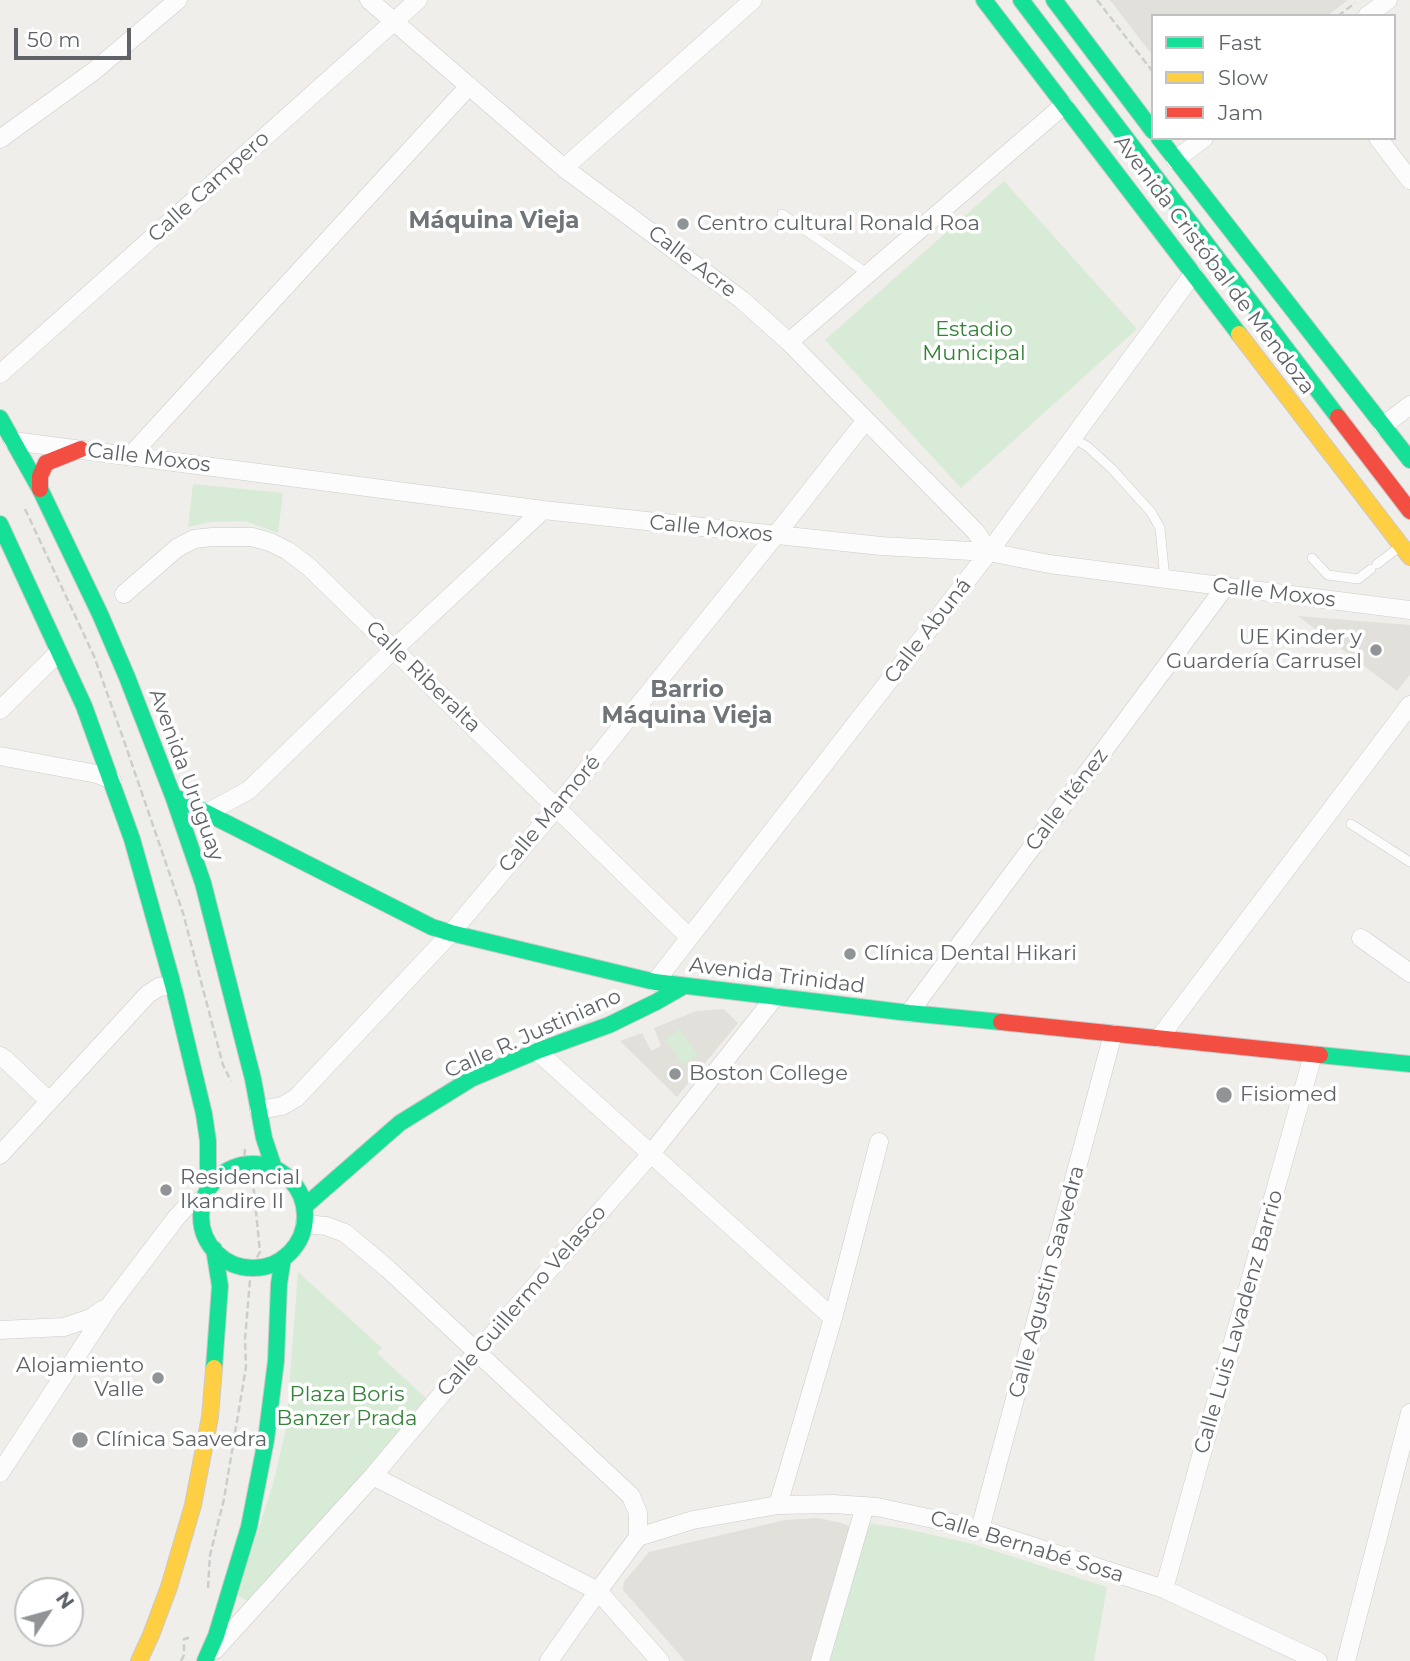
<!DOCTYPE html>
<meta charset="utf-8">
<style>
body{margin:0}
#map{position:relative;width:1410px;height:1661px;overflow:hidden;background:#efeeea;font-family:Montserrat,sans-serif}
canvas{display:block}
.legend{position:absolute;left:1151px;top:14px;width:245px;height:126px;box-sizing:border-box;background:#fff;border:2px solid #bfc1c3;margin:0;padding:9px 12px;list-style:none;font-size:21px;color:#5f6368}
.legend li{display:flex;align-items:center;gap:14px;height:35px}
.legend b{width:35px;border:2px solid #bfc1c3}
.north{position:absolute;left:14px;top:1577px;width:70px;height:70px;box-sizing:border-box;background:#fff;border:2px solid #bfc1c3;border-radius:50%;rotate:54deg;font-size:19px;font-weight:700;line-height:28px;text-align:center;color:#5f6368}
.north::after{content:'';display:block;margin:auto;width:24px;height:32px;background:#919496;clip-path:polygon(50% 0,100% 100%,50% 72%,0 100%)}
.scale{position:absolute;left:14px;top:28px;width:117px;height:32px;box-sizing:border-box;border:4px solid #5f6368;border-top:0;padding-left:9px;font-size:21px;line-height:24px;white-space:nowrap;color:#5f6368;-webkit-text-stroke:5px #fff;paint-order:stroke}
</style>
<div id="map">
<canvas width="1410" height="1661"></canvas>
<ul class="legend">
<li><b style="height:9px;background:#16e098"></b>Fast</li>
<li><b style="height:9px;background:#ffcf43"></b>Slow</li>
<li><b style="height:9px;background:#f24e42"></b>Jam</li>
</ul>
<div class="north">N</div>
<div class="scale">50 m</div>
</div>
<script>
const g = document.querySelector('canvas').getContext('2d');
g.lineJoin = 'round';
function fill(path, color) { g.fillStyle = color; g.fill(path, 'evenodd'); }
const toPath = rows => new Path2D(rows.map(r => 'M' + r).join(''));
function stroke(path, color, width, dash) { g.strokeStyle = color; g.lineWidth = width; g.lineCap = dash ? 'butt' : 'round'; g.setLineDash(dash || []); g.stroke(path); }
function write(font, color, halo, rows, align = 'center') {
  g.font = font + ' Montserrat,sans-serif'; g.lineWidth = 7; g.setLineDash([]); g.textBaseline = 'middle'; g.strokeStyle = halo; g.fillStyle = color; for (const [text, x, y, turn = 0] of rows) {
    g.save(); g.translate(x, y); g.rotate((+turn || 0) * Math.PI / 180); g.textAlign = isNaN(turn) ? turn : align; if (halo) g.strokeText(text, 0, 0); g.fillText(text, 0, 0); g.restore();
  }
}
const education = toPath([
 [1110,0,1348,0,1327,16,1153,16,1153,56],
 [1298,616,1410,625,1410,675,1397,691],
 [724,1009,738,1023,677,1097,620,1041,642,1033,651,1051,661,1046,654,1028,696,1011],
 [818,1518,842,1523,850,1527,852,1534,815,1661,685,1661,623,1590,624,1582,649,1552,785,1520]
]);
const green = toPath([
 [1004,181,1137,329,961,488,825,340],
 [193,484,283,493,278,533,245,521,210,522,188,527],
 [680,1029,698,1055,683,1065,665,1040],
 [298,1272,382,1348,377,1353,429,1401,397,1440,248,1601,237,1595,273,1484,286,1429],
 [867,1523,906,1529,973,1544,1107,1587,1094,1661,827,1661]
]);
const path = toPath([
 [1097,0,1153,72],
 [1338,16,1355,3],
 [25,509,94,656,123,738,183,913,223,1065,231,1081],
 [208,1588,210,1555,224,1499,246,1367,245,1339,251,1268,260,1252,253,1182,244,1165,245,1148],
 [181,1661,184,1655,184,1639,192,1637]
]);
const lane = toPath([
 [782,214,868,274],
 [1073,438,1088,447,1112,469,1151,512,1160,528,1165,580],
 [1312,558,1328,575,1358,579,1371,569],
 [1377,564,1398,548],
 [1351,824,1410,862]
]);
const street = toPath([
 [369,0,564,168,742,300,789,342,976,532,989,552],
 [1367,16,1388,0],
 [1378,138,1410,180],
 [0,139,94,71,178,0],
 [1175,160,1204,138],
 [564,168,753,0],
 [789,342,1064,105],
 [0,374,418,0],
 [1383,426,1410,405],
 [13,441,543,510,881,546,989,552,1049,564,1410,610],
 [131,455,469,86],
 [124,594,177,548,194,539,212,537,252,537,270,542,288,551,309,567,689,937],
 [0,710,58,653],
 [0,756,97,774,112,780],
 [207,813,249,790,394,649,543,510],
 [1361,938,1410,973],
 [655,982,989,552,1193,274],
 [909,1013,1225,587],
 [1159,1038,1410,705],
 [537,1051,833,1318],
 [0,1056,5,1059,49,1101],
 [259,1110,282,1106,296,1098,451,933,556,808,775,536,866,420],
 [0,1155,148,994,159,987,173,985],
 [305,1224,326,1226,345,1233,388,1269,631,1496,638,1513,638,1537],
 [0,1330,64,1327,91,1318,104,1309],
 [0,1473,110,1305,176,1218,188,1205,203,1200],
 [373,1476,598,1591,660,1661],
 [778,1505,833,1318,879,1142],
 [980,1529,1113,1034],
 [638,1537,693,1520,778,1505,833,1504,877,1507,980,1529,1164,1589,1318,1661],
 [1164,1589,1313,1055],
 [215,1650,373,1476,477,1352,650,1155,775,997],
 [549,1661,598,1591,638,1537],
 [820,1661,865,1506],
 [1346,1661,1410,1413]
]);
const fast = toPath([
 [984,0,1239,334],
 [1021,0,1338,417],
 [1054,0,1153,131],
 [1159,138,1410,460],
 [0,418,40,489,100,614,127,677,173,796,203,883,253,1079,264,1138,274,1168],
 [0,524,84,706,132,839,173,985,204,1114,208,1141,208,1189],
 [173,796,432,927,451,933,655,982,909,1013,1001,1022],
 [1320,1055,1410,1064],
 '201 1216a52 52 0 1 1 104 0a52 52 0 1 1-104 0Z',
 [305,1206,400,1123,471,1079,537,1051,609,1025,656,1002,684,986],
 [214,1368,220,1286,214,1249],
 [205,1661,216,1636,249,1527,266,1440,276,1361,279,1284,283,1258]
]);
const slow = toPath([
 [1239,334,1410,557],
 [139,1661,151,1635,169,1587,193,1505,210,1417,214,1368]
]);
const jam = toPath([
 [1338,417,1410,511],
 [40,489,40,476,46,463,81,449],
 [1001,1022,1320,1055]
]);
const markers = [
 [683,224,7,"#919496"],
 [1376,650,7,"#919496"],
 [850,954,7,"#919496"],
 [675,1074,7,"#919496"],
 [1224,1095,9,"#919496"],
 [166,1190,7,"#919496"],
 [158,1378,7,"#919496"],
 [80,1440,9,"#919496"]
];
const streetNames = [
 ["Calle Campero",209,187,-42],
 ["Calle Acre",692,262,37],
 ["Avenida Cristóbal de Mendoza",1214,265,53],
 ["Calle Moxos",149,458,7],
 ["Calle Moxos",711,529,6],
 ["Calle Moxos",1274,593,7],
 ["Calle Abuná",928,631,-52],
 ["Calle Riberalta",423,677,44],
 ["Avenida Uruguay",186,775,70],
 ["Calle Iténez",1067,800,-53],
 ["Calle Mamoré",550,814,-50],
 ["Avenida Trinidad",777,976,7],
 ["Calle R. Justiniano",533,1034,-24],
 ["Calle Agustin Saavedra",1047,1282,-75],
 ["Calle Guillermo Velasco",522,1301,-49],
 ["Calle Luis Lavadenz Barrio",1239,1322,-74],
 ["Calle Bernabé Sosa",1027,1547,17]
];
const poiNames = [
 ["Centro cultural Ronald Roa",697,224],
 ["UE Kinder y",1362,638,"right"],
 ["Guardería Carrusel",1362,662,"right"],
 ["Clínica Dental Hikari",864,954],
 ["Boston College",689,1074],
 ["Fisiomed",1240,1095],
 ["Residencial",180,1178],
 ["Ikandire II",180,1202],
 ["Alojamiento",144,1366,"right"],
 ["Valle",144,1390,"right"],
 ["Clínica Saavedra",96,1440]
];
const parkNames = [
 ["Estadio",974,330],
 ["Municipal",974,354],
 ["Plaza Boris",347,1395],
 ["Banzer Prada",347,1419]
];
const neighbourhoodNames = [
 ["Máquina Vieja",494,221],
 ["Barrio",687,690],
 ["Máquina Vieja",687,716]
];
fill(education, '#e2e0da');
fill(green, '#d8ebd6');
stroke(lane, '#cbcccc', 10);
stroke(street, '#cbcccc', 19);
stroke(fast, '#cacacb', 18);
stroke(slow, '#cacacb', 18);
stroke(jam, '#cacacb', 18);
stroke(path, '#cacfcc', 2.5, [7, 3.5]);
stroke(lane, '#fdfcfc', 9);
stroke(street, '#fdfcfc', 18);
stroke(fast, '#16e098', 16);
stroke(slow, '#ffcf43', 16);
stroke(jam, '#f24e42', 16);
for (const [x, y, r, color] of markers) { const dot = new Path2D(); dot.arc(x, y, r, 0, 2 * Math.PI); g.fillStyle = color; g.fill(dot); stroke(dot, '#fff', 2.5); }
write('21px', '#5f6368', '#fff', streetNames);
write('21px', '#5f6368', '#fff', poiNames, 'left');
write('21px', '#348238', '#fff', parkNames);
write('bold 23px', '#70757a', '#fff', neighbourhoodNames);
</script>
